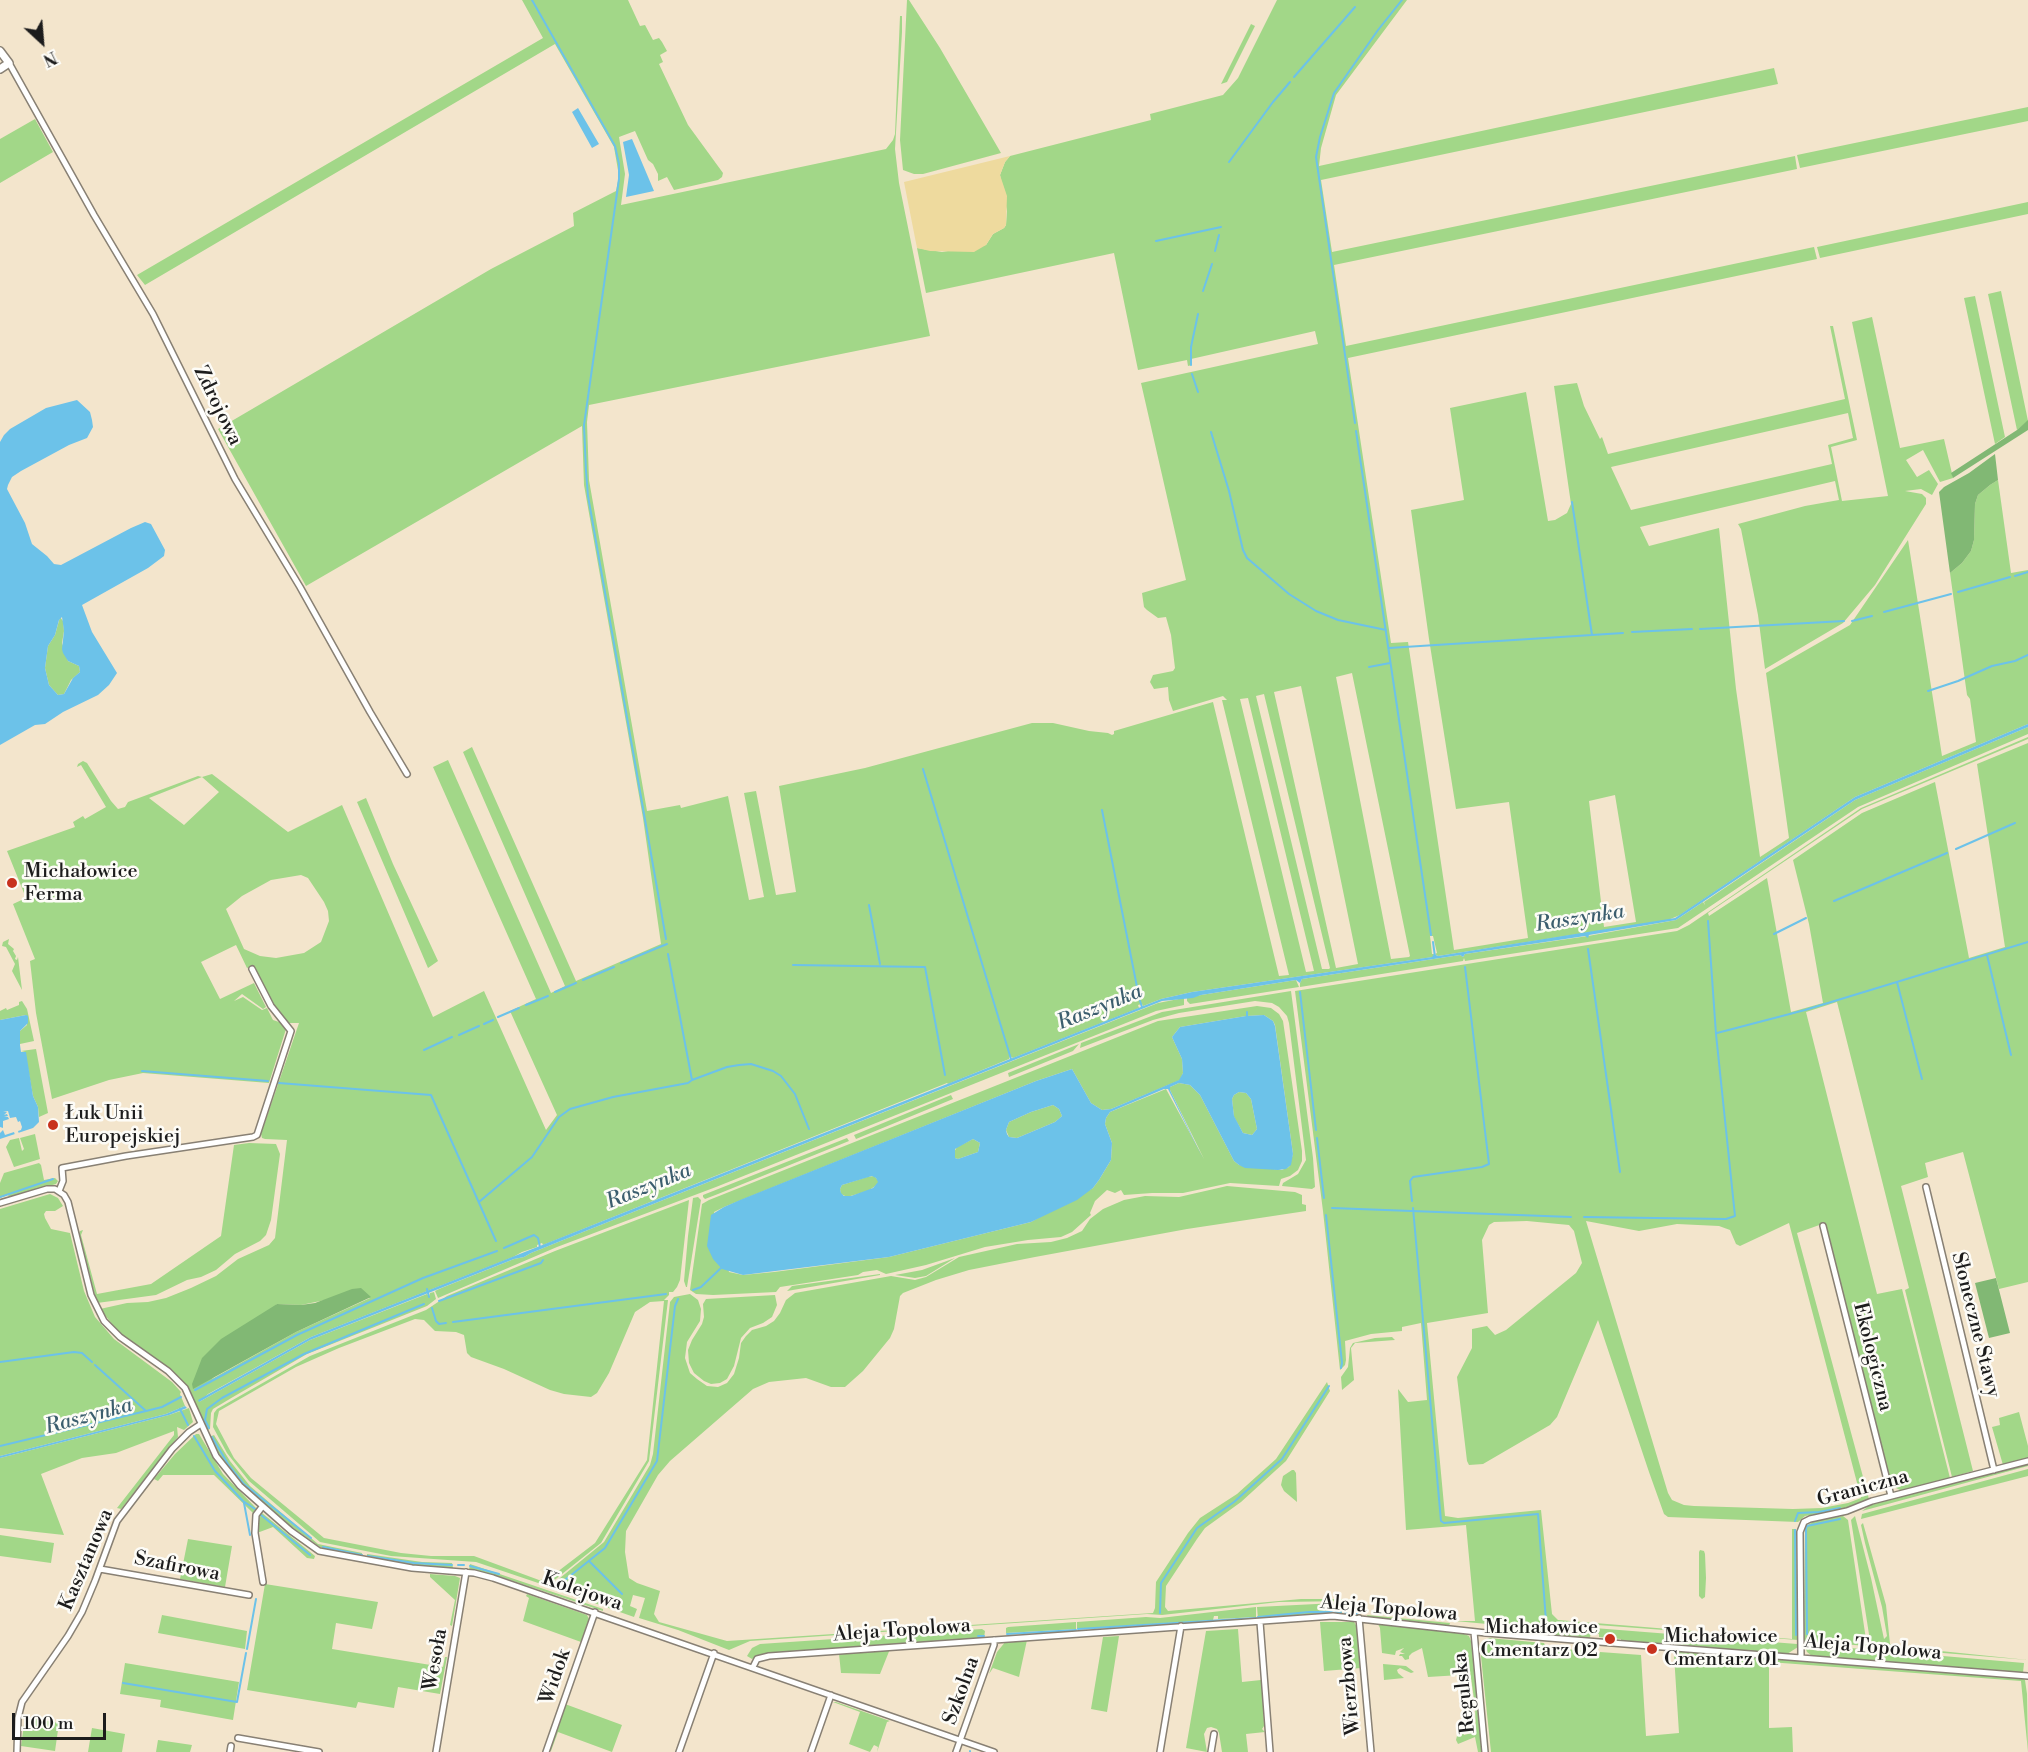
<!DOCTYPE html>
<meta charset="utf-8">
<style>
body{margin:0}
#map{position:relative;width:2028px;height:1752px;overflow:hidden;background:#f3e5cc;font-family:"Libre Bodoni",serif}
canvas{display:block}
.north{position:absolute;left:12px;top:12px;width:60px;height:60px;-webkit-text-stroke:4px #fdfcf7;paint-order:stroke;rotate:154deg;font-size:16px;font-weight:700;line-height:24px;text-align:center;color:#1c1c1c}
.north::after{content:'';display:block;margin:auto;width:21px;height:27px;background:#1c1c1c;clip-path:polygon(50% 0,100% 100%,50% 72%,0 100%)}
.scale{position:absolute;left:12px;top:1713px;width:94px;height:27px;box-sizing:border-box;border:3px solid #1c1c1c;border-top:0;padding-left:8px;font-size:18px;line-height:21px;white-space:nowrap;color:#1c1c1c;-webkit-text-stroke:4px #fdfcf7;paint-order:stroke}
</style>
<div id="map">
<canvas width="2028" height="1752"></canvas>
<div class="north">N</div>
<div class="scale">100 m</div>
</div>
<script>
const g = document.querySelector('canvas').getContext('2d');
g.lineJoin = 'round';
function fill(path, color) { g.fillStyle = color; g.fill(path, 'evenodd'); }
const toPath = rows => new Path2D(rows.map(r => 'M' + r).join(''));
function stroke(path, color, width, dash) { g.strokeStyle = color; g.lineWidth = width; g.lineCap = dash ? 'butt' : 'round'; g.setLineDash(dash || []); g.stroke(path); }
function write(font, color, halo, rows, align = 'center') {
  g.font = font + ' "Libre Bodoni",serif'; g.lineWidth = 5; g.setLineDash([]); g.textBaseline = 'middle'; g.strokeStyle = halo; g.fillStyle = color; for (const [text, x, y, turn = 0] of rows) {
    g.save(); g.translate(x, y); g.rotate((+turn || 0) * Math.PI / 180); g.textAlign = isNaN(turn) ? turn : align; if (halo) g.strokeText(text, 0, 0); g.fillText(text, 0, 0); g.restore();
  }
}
const green = toPath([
 [522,0,628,0,640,26,645,25,653,40,659,38,662,42,667,51,660,55,663,62,659,64,688,125,723,173,722,177,718,180,674,190,667,177,658,181,658,174,653,164,648,160,635,131,619,137,625,174,621,205,886,149,893,140,895,134,900,16,902,16,902,32,895,149,899,183,930,336,589,405,587,422,589,480,647,811,680,805,681,808,728,796,749,900,764,897,744,793,756,791,776,895,796,892,779,786,865,768,1032,723,1053,723,1089,731,1108,733,1112,735,1114,734,1114,731,1213,702,1279,976,1289,975,1222,700,1227,700,1223,696,1173,711,1169,700,1168,687,1154,689,1150,682,1153,675,1173,671,1175,668,1171,635,1166,617,1158,618,1147,610,1144,607,1142,593,1186,580,1141,383,1318,344,1315,331,1191,359,1192,365,1188,366,1187,360,1138,370,1114,253,926,293,917,248,942,252,986,245,993,234,1004,228,1006,225,1007,211,1000,175,1005,162,1010,156,1151,120,1150,114,1223,95,1238,78,1277,0,1407,0,1336,95,1321,148,1319,166,1774,68,1778,84,1321,180,1332,252,1795,156,1797,169,1334,265,1346,346,1814,247,1817,259,1348,358,1391,643,1408,642,1454,950,1528,938,1509,802,1456,809,1429,639,1411,510,1464,500,1450,408,1526,392,1548,521,1555,520,1567,513,1571,504,1554,386,1577,383,1584,406,1600,439,1602,437,1608,454,1845,399,1830,326,1833,326,1857,440,1831,447,1842,501,1888,496,1852,322,1872,317,1900,448,1944,439,1953,478,1940,482,1923,450,1906,460,1917,477,1929,470,1938,484,1932,495,1921,489,1905,491,1922,494,1926,498,1926,504,1875,585,1843,623,1765,669,1758,615,1741,529,1738,524,1805,506,1839,500,1835,481,1640,527,1649,546,1719,528,1736,689,1760,857,1789,838,1766,673,1850,625,1908,540,1942,756,1976,742,1970,699,1967,695,1950,573,1962,563,1971,551,1974,540,1975,504,1978,495,1990,485,1998,480,2011,573,2028,570,2028,724,1855,797,1680,915,1668,920,1438,956,1435,954,1437,953,1433,936,1430,936,1432,954,1434,954,1433,957,1192,992,1161,999,1143,1006,1142,1004,1138,1005,1139,1008,1013,1058,1010,1056,1009,1059,948,1084,947,1083,543,1245,542,1243,537,1245,537,1247,522,1252,513,1257,311,1337,208,1394,199,1402,310,1340,427,1294,429,1297,430,1293,434,1292,436,1299,427,1306,307,1354,233,1397,213,1409,211,1413,210,1429,206,1431,190,1392,181,1380,170,1369,120,1334,100,1309,127,1303,148,1302,166,1298,191,1288,216,1276,238,1259,269,1245,275,1238,287,1140,265,1139,262,1138,261,1134,299,1023,288,1023,276,1010,253,966,247,968,236,945,201,962,220,999,254,983,266,1007,263,1009,242,994,234,1001,243,997,262,1010,267,1008,273,1020,282,1023,286,1029,269,1083,143,1073,109,1080,52,1099,36,1013,30,961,35,959,13,904,26,898,7,851,75,827,73,822,83,816,85,819,106,807,81,765,77,767,78,764,83,761,87,763,111,801,118,809,125,807,128,802,198,776,202,777,212,774,288,832,342,805,433,1017,484,991,546,1130,557,1115,510,1011,536,999,433,767,448,760,551,993,565,986,463,752,472,747,576,981,661,944,643,818,584,485,582,426,306,586,218,429,491,269,574,226,573,213,616,191,619,176,614,147,555,44,145,285,137,275,543,38],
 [1848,413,1853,438,1828,445,1832,464,1631,510,1611,467],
 [1352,673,1410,956,1409,957,1391,959,1336,677],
 [1301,686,1358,964,1336,968,1274,692],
 [1264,694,1330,968,1329,969,1322,969,1256,696],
 [1248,698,1314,971,1306,972,1240,699],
 [202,777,219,792,184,825,149,798],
 [1615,795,1636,922,1604,927,1589,801],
 [301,875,308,878,324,902,328,911,329,921,321,942,304,953,276,958,260,956,244,949,226,909,242,896,271,880],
 [370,1298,296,1332,212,1379,277,1304,301,1305,330,1299],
 [907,0,909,0,940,48,1001,153,923,174,914,174,903,170,900,140],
 [1251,24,1255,26,1227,82,1221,84],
 [2028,107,2028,121,1800,168,1797,155],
 [35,119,53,152,0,183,0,139],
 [2028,202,2028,214,1820,258,1817,247],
 [2001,291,2028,421,2017,430,1988,294],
 [1975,296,2005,437,1995,444,1964,298],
 [60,617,63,621,64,631,62,643,68,661,79,666,80,672,71,680,64,694,58,695,49,685,45,668,48,646,55,635],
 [2028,727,2028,734,1858,807,1678,928,1465,961,1464,958,1463,961,1300,987,1300,983,1302,979,1460,955,1463,957,1465,954,1588,936,1676,920,1703,902,1705,905,1704,902,1855,800],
 [2028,737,2028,739,1862,809,1708,913,1709,916,1767,878,1791,1012,1823,1003,1809,924,1793,860,1862,813,1935,782,1969,958,2005,947,1977,764,2028,743,2028,1282,1999,1289,1963,1152,1925,1163,1928,1177,1901,1186,1973,1471,1952,1477,1905,1290,1909,1288,1837,1002,1806,1012,1877,1294,1902,1289,1950,1478,1902,1491,1892,1486,1825,1223,1797,1233,1869,1499,1839,1510,1805,1516,1798,1522,1668,1517,1664,1514,1649,1472,1598,1320,1557,1417,1550,1425,1483,1464,1469,1465,1467,1461,1457,1377,1472,1348,1472,1329,1487,1326,1495,1335,1506,1330,1576,1273,1582,1263,1574,1231,1569,1225,1527,1221,1494,1222,1489,1225,1482,1240,1488,1313,1427,1323,1445,1516,1458,1518,1541,1510,1552,1614,1558,1620,1792,1639,1792,1529,1796,1529,1798,1640,1557,1622,1541,1629,1455,1621,1475,1621,1466,1525,1406,1530,1398,1389,1408,1402,1427,1400,1421,1323,1402,1327,1402,1331,1371,1334,1345,1341,1346,1360,1345,1365,1340,1370,1323,1211,1295,991,1677,931,1689,925,1861,808],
 [1586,1221,1639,1231,1677,1224,1719,1226,1730,1230,1736,1244,1740,1246,1789,1223,1861,1498,1848,1503,1822,1508,1793,1509,1694,1506,1684,1505,1672,1500,1668,1493],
 [366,798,393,864,438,961,428,968,357,802],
 [9,939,8,944,14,949,13,951,16,956,15,959,17,960,18,957,22,990,12,971,15,964,6,947,2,946,3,942],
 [1296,980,1299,987,1190,1004,1187,1001,1187,998,1201,995],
 [1291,991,1313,1158,1315,1187,1312,1189,1282,1186,1283,1183,1298,1174,1306,1160,1289,1023,1287,1016,1279,1007,1272,1003,1255,1001,1179,1013,1153,1020,1080,1048,1081,1043,1162,1012],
 [1184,998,1184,1005,1156,1011,716,1187,557,1247,438,1298,435,1291,439,1289,514,1259,524,1257,531,1253,583,1232,1158,1003],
 [22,1001,27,1009,34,1041,20,1044,20,1031,27,1025,26,1015,0,1020,0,1011,6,1008,7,1010,19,1005,19,1002],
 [1257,1006,1271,1008,1279,1014,1283,1021,1302,1151,1302,1161,1298,1170,1290,1176,1281,1179,1279,1186,1230,1183,1183,1193,1152,1193,1124,1195,1121,1190,1115,1193,1107,1190,1095,1201,1090,1213,1091,1215,1072,1232,1061,1237,1028,1240,985,1247,926,1265,886,1274,877,1270,863,1272,858,1275,780,1287,776,1292,713,1295,696,1294,690,1290,702,1204,709,1200,1158,1021],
 [1264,1015,1273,1021,1275,1025,1293,1154,1289,1167,1286,1168,1282,1170,1239,1165,1234,1161,1200,1095,1190,1085,1179,1083,1170,1087,1170,1090,1204,1159,1166,1089,1110,1112,1106,1118,1105,1124,1112,1143,1111,1160,1099,1180,1093,1188,1031,1222,889,1257,774,1272,743,1275,729,1272,714,1212,724,1207,1036,1081,1072,1069,1091,1103,1102,1110,1111,1109,1180,1080,1183,1073,1182,1059,1172,1037,1180,1027,1246,1016],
 [1079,1044,1073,1051,1009,1077,1008,1073],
 [36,1049,48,1113,39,1117,38,1107,33,1096,25,1052,21,1051],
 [1239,1092,1246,1093,1251,1099,1257,1129,1252,1135,1243,1133,1234,1117,1232,1099,1234,1095],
 [951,1095,953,1099,856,1139,854,1135],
 [1053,1105,1059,1109,1062,1116,1055,1122,1017,1138,1009,1137,1006,1130,1009,1122,1031,1112],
 [35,1134,40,1159,14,1167,6,1147,10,1140,19,1138,22,1151,24,1149,20,1138],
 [847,1138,849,1141,718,1194,705,1199,703,1197,703,1195],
 [973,1139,980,1143,978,1152,958,1159,955,1158,954,1152,957,1147],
 [249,1143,276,1144,280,1154,271,1220,266,1235,260,1241,235,1254,216,1270,201,1277,187,1280,156,1295,97,1303,79,1234,80,1231,83,1230,81,1235,97,1294,151,1284,221,1236,234,1145],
 [39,1163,41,1165,44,1180,55,1178,58,1181,56,1184,9,1197,8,1195,0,1198,0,1183,4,1173],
 [874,1176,878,1180,878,1184,868,1191,847,1197,841,1194,840,1189,842,1185,867,1177],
 [1227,1186,1295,1192,1302,1195,1302,1204,1306,1205,1306,1211,1187,1229,1035,1257,969,1270,936,1280,903,1293,900,1296,894,1329,890,1338,863,1371,845,1387,831,1387,806,1378,769,1382,753,1389,670,1461,658,1475,626,1531,625,1552,629,1578,637,1583,660,1591,654,1614,659,1622,727,1641,1153,1613,1155,1608,1156,1582,1188,1533,1200,1518,1237,1494,1276,1459,1327,1382,1330,1391,1286,1461,1241,1502,1205,1528,1197,1539,1166,1586,1165,1607,1168,1611,1301,1599,1352,1599,1350,1601,1279,1602,1162,1615,1147,1614,750,1641,729,1650,678,1630,639,1618,645,1598,633,1595,630,1606,637,1609,634,1617,549,1587,604,1542,650,1465,653,1454,669,1311,670,1302,674,1297,690,1294,698,1300,701,1309,700,1321,687,1342,685,1358,690,1373,697,1379,707,1386,718,1387,727,1383,734,1374,739,1358,741,1343,746,1336,752,1330,766,1326,774,1321,780,1313,786,1300,795,1293,891,1276,915,1280,926,1277,959,1257,1017,1244,1051,1242,1067,1238,1082,1231,1090,1219,1103,1209,1124,1200,1145,1196,1179,1197],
 [50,1194,58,1198,63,1206,55,1211,46,1211,44,1214,45,1218,51,1229,70,1233,84,1291,95,1317,114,1339,172,1382,181,1392,180,1394,185,1406,166,1414,0,1456,0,1209],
 [698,1197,701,1200,687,1287,686,1287,684,1281,688,1236,693,1198],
 [689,1200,680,1280,677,1287,673,1292,669,1292,669,1295,664,1300,668,1300,649,1461,601,1543,547,1586,476,1562,391,1556,320,1542,249,1481,227,1453,213,1427,214,1413,217,1409,310,1356,426,1310,447,1296,555,1251],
 [664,1301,647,1460,595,1543,548,1579,539,1580,474,1556,431,1556,401,1553,324,1538,251,1478,234,1458,216,1424,219,1411,296,1367,339,1348,415,1319,424,1320,435,1331,456,1332,464,1335,467,1353,471,1357,504,1369,550,1390,564,1394,591,1397,597,1393,609,1373,635,1312,650,1302],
 [955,1258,926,1276,915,1278,895,1275,922,1270],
 [880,1274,880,1275,787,1291,792,1286],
 [775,1295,777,1305,772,1317,763,1323,750,1328,741,1338,734,1366,727,1379,720,1383,711,1384,704,1381,694,1373,689,1363,688,1350,692,1340,702,1324,704,1317,703,1304,706,1299],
 [1392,1337,1395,1340,1355,1343,1351,1348,1354,1380,1342,1390,1341,1377,1348,1367,1350,1348,1353,1343,1375,1338],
 [189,1408,193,1422,184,1430,177,1427,178,1437,121,1509,117,1508,174,1435,174,1431,116,1453,82,1458,41,1474,64,1535,0,1528,0,1458,169,1415],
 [2019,1412,2028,1446,2028,1459,2003,1465,1992,1427,2000,1425,1999,1418],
 [196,1434,199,1434,223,1474,256,1508,253,1513,214,1475,163,1475,158,1481,154,1479,175,1454],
 [214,1435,230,1461,250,1486,318,1544,362,1553,362,1557,320,1547,281,1519,237,1479,223,1461,209,1437],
 [2028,1464,2028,1466,1862,1511,1870,1505],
 [2028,1469,2028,1476,1861,1519,1862,1514],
 [1292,1470,1294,1470,1296,1473,1297,1502,1284,1491,1281,1485,1283,1476],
 [262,1513,315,1556,314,1559,307,1558,273,1527,257,1533,258,1520],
 [1843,1516,1848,1520,1867,1646,1804,1641,1805,1527,1814,1521],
 [1855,1516,1871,1578,1884,1639,1887,1636,1882,1607,1865,1543,1861,1525,1863,1523,1886,1605,1890,1644,1892,1646,2028,1660,1871,1647,1851,1520],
 [0,1535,54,1543,51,1563,0,1556],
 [188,1539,232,1546,225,1587,180,1579],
 [1700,1550,1704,1551,1705,1554,1706,1578,1705,1597,1702,1599,1699,1596,1699,1552],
 [367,1554,422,1562,452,1563,453,1568,410,1565,367,1558],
 [470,1564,603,1609,603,1611,498,1576,469,1570],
 [430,1574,455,1576,460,1578,452,1626,450,1625,455,1600,430,1577],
 [265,1584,378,1602,372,1629,336,1623,332,1649,443,1667,445,1657,447,1657,440,1694,398,1687,394,1708,358,1702,356,1708,247,1690],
 [527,1594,587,1615,589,1619,581,1642,523,1621,529,1598,526,1596],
 [1336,1603,1342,1604,1342,1614,1309,1614,1258,1619,1257,1607],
 [1256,1607,1256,1617,1218,1619,1218,1616,1214,1616,1213,1620,1077,1629,1077,1622,1146,1617,1160,1618],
 [162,1615,247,1631,245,1649,158,1633],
 [1367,1615,1450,1623,1449,1626,1388,1620,1368,1617],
 [1076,1622,1076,1629,1006,1633,1006,1628,1008,1627],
 [1320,1622,1354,1622,1357,1627,1361,1668,1324,1671],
 [1378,1624,1462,1633,1469,1636,1471,1641,1483,1752,1478,1752,1475,1737,1458,1744,1456,1740,1457,1736,1463,1733,1464,1735,1476,1732,1475,1706,1470,1671,1460,1671,1460,1675,1428,1677,1422,1648,1412,1653,1409,1656,1409,1659,1405,1660,1402,1656,1399,1656,1400,1654,1405,1654,1400,1652,1404,1648,1396,1651,1395,1655,1382,1653,1380,1628],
 [1555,1625,1591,1628,1590,1639,1498,1631,1498,1628,1544,1631],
 [1594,1628,1797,1644,1798,1647,1787,1654,1621,1641,1621,1639,1599,1637,1599,1634,1595,1634],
 [982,1629,985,1631,984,1638,762,1654,752,1659,747,1656,752,1648,760,1644],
 [1238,1629,1242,1682,1261,1680,1263,1694,1264,1726,1262,1729,1265,1732,1246,1734,1248,1752,1222,1752,1219,1733,1217,1729,1211,1727,1207,1728,1204,1734,1207,1752,1186,1748,1206,1631],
 [1119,1636,1107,1712,1091,1709,1103,1637],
 [1489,1638,1544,1643,1546,1647,1586,1651,1588,1655,1591,1655,1598,1656,1600,1652,1641,1655,1646,1736,1679,1733,1674,1655,1676,1651,2022,1678,2025,1680,2027,1694,2028,1752,2021,1681,1769,1662,1769,1728,1792,1727,1793,1752,1491,1752,1480,1647,1483,1641],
 [1027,1640,1019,1677,993,1668,989,1674,997,1652,1006,1641],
 [1804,1644,2024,1663,2023,1673,1812,1656,1807,1652],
 [890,1649,880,1674,841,1673,839,1654,762,1660],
 [125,1663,239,1682,233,1720,160,1707,161,1700,120,1694],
 [1383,1664,1406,1666,1414,1672,1411,1673,1400,1668,1397,1670,1398,1673,1404,1678,1384,1680],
 [833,1702,836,1702,890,1721,887,1722,877,1752,878,1747,874,1745,870,1752,849,1744,860,1712],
 [565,1704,622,1725,612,1752,558,1732,551,1751,549,1750],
 [25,1717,59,1723,55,1751,21,1746],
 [92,1728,125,1734,122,1752,88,1752],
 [158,1740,192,1745,190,1752,156,1752]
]);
const forest = toPath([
 [2028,420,2028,430,1953,478,1951,473,2017,430],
 [1995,454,1998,480,1990,485,1978,495,1975,504,1974,540,1971,551,1962,563,1950,573,1939,492,1944,487,1969,473],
 [1996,1278,2010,1333,1989,1338,1975,1283],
 [361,1288,371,1297,296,1332,193,1389,192,1384,202,1358,221,1339,277,1304,301,1305,315,1303,352,1289]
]);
const sand = toPath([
 [1010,156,1005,162,1000,175,1007,196,1006,225,1004,228,993,234,986,245,974,252,930,251,917,248,904,182]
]);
const water = toPath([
 [578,108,599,144,592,148,572,112],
 [632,139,654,191,626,197,629,175,623,142],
 [77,400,90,412,92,420,93,427,87,438,69,445,21,471,12,477,8,485,7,489,25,523,32,544,47,556,54,564,61,565,131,528,145,522,151,524,165,550,164,556,148,568,82,605,92,632,117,673,109,685,98,695,63,712,45,724,35,725,0,745,0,442,4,435,10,429,46,408],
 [62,617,64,631,62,649,63,653,68,661,79,666,80,672,73,678,64,694,58,695,49,685,45,668,48,646,55,635,59,620],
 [2028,724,2028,727,1855,800,1676,920,1589,935,1588,938,1585,936,1465,954,1463,957,1460,955,1302,979,1300,983,1296,980,1201,995,1193,998,1162,1001,583,1232,531,1253,524,1257,514,1259,310,1340,199,1402,198,1400,311,1337,1161,999,1192,992,1432,957,1434,954,1438,956,1675,918,1855,797],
 [26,1015,28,1016,28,1023,20,1031,20,1045,21,1052,26,1052,33,1096,38,1107,39,1122,33,1128,0,1139,0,1020],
 [1264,1015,1273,1021,1275,1026,1293,1154,1291,1165,1286,1169,1278,1170,1245,1168,1239,1165,1234,1161,1200,1095,1190,1085,1179,1083,1170,1087,1170,1090,1203,1159,1168,1089,1164,1089,1110,1112,1106,1118,1105,1124,1112,1143,1111,1160,1099,1180,1093,1188,1077,1200,1031,1222,889,1257,743,1275,722,1269,713,1259,707,1246,711,1215,724,1207,740,1200,1036,1081,1072,1069,1091,1103,1102,1110,1111,1109,1179,1080,1183,1073,1182,1059,1172,1037,1180,1027,1246,1016],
 [1239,1092,1246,1093,1251,1099,1257,1129,1252,1135,1243,1133,1234,1116,1232,1099,1234,1095],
 [1053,1105,1059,1109,1062,1116,1055,1122,1017,1138,1009,1137,1007,1134,1006,1130,1009,1122,1031,1112],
 [973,1139,980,1143,978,1152,958,1159,955,1158,955,1149],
 [872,1176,876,1178,878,1182,873,1188,851,1196,844,1196,841,1193,840,1189,842,1185],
 [185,1406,187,1408,169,1415,0,1458,0,1456,166,1414]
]);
const pier = toPath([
 [8,1111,10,1118,16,1117,18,1122,20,1121,22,1127,21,1130,18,1131,19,1134,15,1135,14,1132,5,1135,3,1130,0,1133,0,1127,3,1128,3,1121,9,1119,8,1117,4,1117,8,1116,7,1114,4,1115,7,1112,3,1112]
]);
const stream = toPath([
 [532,0,615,146,619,164,619,179,584,425,586,471,588,496,666,939],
 [1294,77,1355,7],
 [1229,162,1273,102,1290,82],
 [1156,241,1221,227],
 [1215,251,1219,235],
 [1203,291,1212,264],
 [1191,365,1191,347,1198,314],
 [1192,374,1198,392],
 [1355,423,1316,157,1320,137,1334,93,1378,30,1402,0],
 [1356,431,1431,935],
 [1211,432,1229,491,1243,550,1247,558,1289,594,1316,611,1338,620,1386,630],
 [1572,502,1592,635],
 [2015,576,2028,572],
 [1958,592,2010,577],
 [1884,612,1951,594],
 [1852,621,1872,616],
 [1700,629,1844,621],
 [1632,632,1692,629],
 [1389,648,1623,633],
 [1369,667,1390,663],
 [1928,691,1958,681,1992,666,2015,661,2028,655],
 [923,769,1011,1059],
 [1102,810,1139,997],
 [1956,849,2015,823],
 [1834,901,1947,853],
 [869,905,880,964],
 [1774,934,1806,918],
 [1433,942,1435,957],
 [1588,949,1620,1172],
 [668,954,692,1080,727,1067,739,1065,751,1064,773,1071,781,1076,795,1094,809,1129],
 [1987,955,2011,1055],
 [621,963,667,944],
 [793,965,925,967,945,1075],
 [583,980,614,967],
 [1897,982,1922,1079],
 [555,992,576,983],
 [1300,992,1316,1130],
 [1140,1001,1142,1007],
 [526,1005,548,996],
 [1247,1012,1247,1016],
 [498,1017,519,1008],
 [484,1024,493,1020],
 [1717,1033,1805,1010,2028,942],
 [459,1035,479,1026],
 [424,1050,452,1037],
 [142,1071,268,1081],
 [279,1083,431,1095,496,1241],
 [1317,1138,1324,1198],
 [0,1197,53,1179],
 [1412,1201,1410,1181,1413,1177,1482,1167,1489,1164,1465,967],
 [479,1202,532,1157,559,1117,570,1109,613,1097,688,1083,692,1080],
 [1332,1208,1571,1217],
 [1413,1208,1441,1521,1444,1523,1538,1514,1546,1621],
 [1326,1215,1342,1363,1341,1368],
 [1584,1217,1726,1219,1735,1216,1716,1034,1708,921],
 [504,1248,534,1235,538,1238,540,1247],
 [427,1289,429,1297],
 [693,1290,701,1287,721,1268],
 [439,1301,541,1263,543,1260],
 [432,1308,436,1321,439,1324,446,1323],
 [453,1322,666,1294],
 [0,1362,74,1352,82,1353,92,1362],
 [95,1365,146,1411],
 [195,1390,297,1335,423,1278,497,1251],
 [180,1409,188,1425],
 [209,1428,205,1420,207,1409,222,1398,304,1354,424,1304],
 [194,1436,215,1471,243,1501,255,1509],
 [212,1437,228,1464,244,1484,311,1538],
 [0,1446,146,1411,162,1407,181,1397],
 [244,1503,250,1535],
 [261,1515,310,1555],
 [1795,1521,1798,1513,1819,1512,1840,1508],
 [1795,1530,1796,1635],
 [323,1547,362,1555],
 [368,1556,414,1563,452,1565],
 [590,1562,622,1594],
 [458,1565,464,1565],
 [470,1566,499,1574],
 [555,1588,605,1548,657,1461,675,1306,678,1299],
 [1160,1613,1161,1583,1197,1528,1234,1502,1282,1459,1329,1386],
 [1345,1613,1358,1614],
 [1258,1617,1309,1612,1341,1612],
 [1078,1629,1256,1618],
 [1007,1634,1076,1630],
 [1807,1634,1806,1529,1807,1526,1840,1519],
 [978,1636,984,1636],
 [247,1649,256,1599],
 [123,1683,237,1702,246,1653],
 [970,1752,970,1751]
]);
const minor = toPath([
 [9,63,94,215,153,314,235,479,300,587,370,712,407,774],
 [1926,1187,1994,1470],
 [59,1191,63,1181,62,1168,126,1156,253,1137,257,1135,291,1031,271,1006,252,969],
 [0,1203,47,1189,55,1189,64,1195,68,1202,91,1295,104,1321,120,1337,168,1371,185,1388,216,1456,240,1486,291,1531,319,1551,412,1568,474,1573,493,1578,994,1752],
 [1823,1226,1891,1496],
 [262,1507,256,1515,255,1533,263,1582],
 [100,1569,249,1595],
 [1359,1618,1371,1752],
 [1260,1622,1270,1752],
 [1474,1632,1485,1752],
 [1801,1657,1800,1532,1804,1522,1810,1519,1847,1511,1872,1501,2028,1461],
 [753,1667,757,1659,769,1656,1333,1616,1486,1633,2028,1676],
 [238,1738,319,1752],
 [17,1752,18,1718,22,1702,68,1636,82,1612,95,1581,117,1521,172,1449,189,1432,201,1424],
 [230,1752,231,1746],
 [436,1752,466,1572],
 [546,1752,595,1612],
 [679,1752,714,1653],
 [811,1752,831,1695],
 [956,1752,994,1645,994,1640],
 [1160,1752,1181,1626],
 [1211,1752,1214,1734]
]);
const tertiary = toPath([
 [0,51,9,63,0,69]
]);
const markers = [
 [12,883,6,"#c8321e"],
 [53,1125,6,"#c8321e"],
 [1610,1639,6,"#c8321e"],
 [1652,1649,6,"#c8321e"]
];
const streetNames = [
 ["Zdrojowa",217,406,64],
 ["Słoneczne Stawy",1975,1325,76],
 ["Ekologiczna",1872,1357,76],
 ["Graniczna",1863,1489,-15],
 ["Kasztanowa",87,1560,-67],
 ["Szafirowa",177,1567,11],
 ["Kolejowa",582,1592,19],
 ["Aleja Topolowa",1389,1609,5],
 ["Aleja Topolowa",902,1631,-4],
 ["Aleja Topolowa",1873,1648,5],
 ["Wesoła",436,1660,-80],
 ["Widok",556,1677,-71],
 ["Wierzbowa",1350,1686,-95],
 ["Szkolna",962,1691,-70],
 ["Regulska",1465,1693,-96]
];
const poiNames = [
 ["Michałowice",24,872],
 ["Ferma",24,895],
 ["Łuk Unii",65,1114],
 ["Europejskiej",65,1137],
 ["Michałowice",1598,1628,"right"],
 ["Cmentarz 02",1598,1651,"right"],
 ["Michałowice",1664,1637],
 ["Cmentarz 01",1664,1660]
];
const waterNames = [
 ["Raszynka",1580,919,-9],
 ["Raszynka",1100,1008,-22],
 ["Raszynka",649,1187,-22],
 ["Raszynka",89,1417,-15]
];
fill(green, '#a2d788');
fill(forest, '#81b874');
fill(sand, '#eeda9e');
fill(water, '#6cc2e9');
fill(pier, '#f3e5cc');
stroke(stream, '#6cc2e9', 2);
stroke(minor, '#888074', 8);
stroke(tertiary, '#888074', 10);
stroke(minor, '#fff', 5);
stroke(tertiary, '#fff', 7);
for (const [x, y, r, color] of markers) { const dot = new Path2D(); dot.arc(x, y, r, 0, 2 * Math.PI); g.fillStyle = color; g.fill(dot); stroke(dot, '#fdfcf7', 2); }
write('20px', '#1c1c1c', '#fdfcf7', streetNames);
write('20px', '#1c1c1c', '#fdfcf7', poiNames, 'left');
write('italic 21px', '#3c5e6e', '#fdfcf7', waterNames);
</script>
